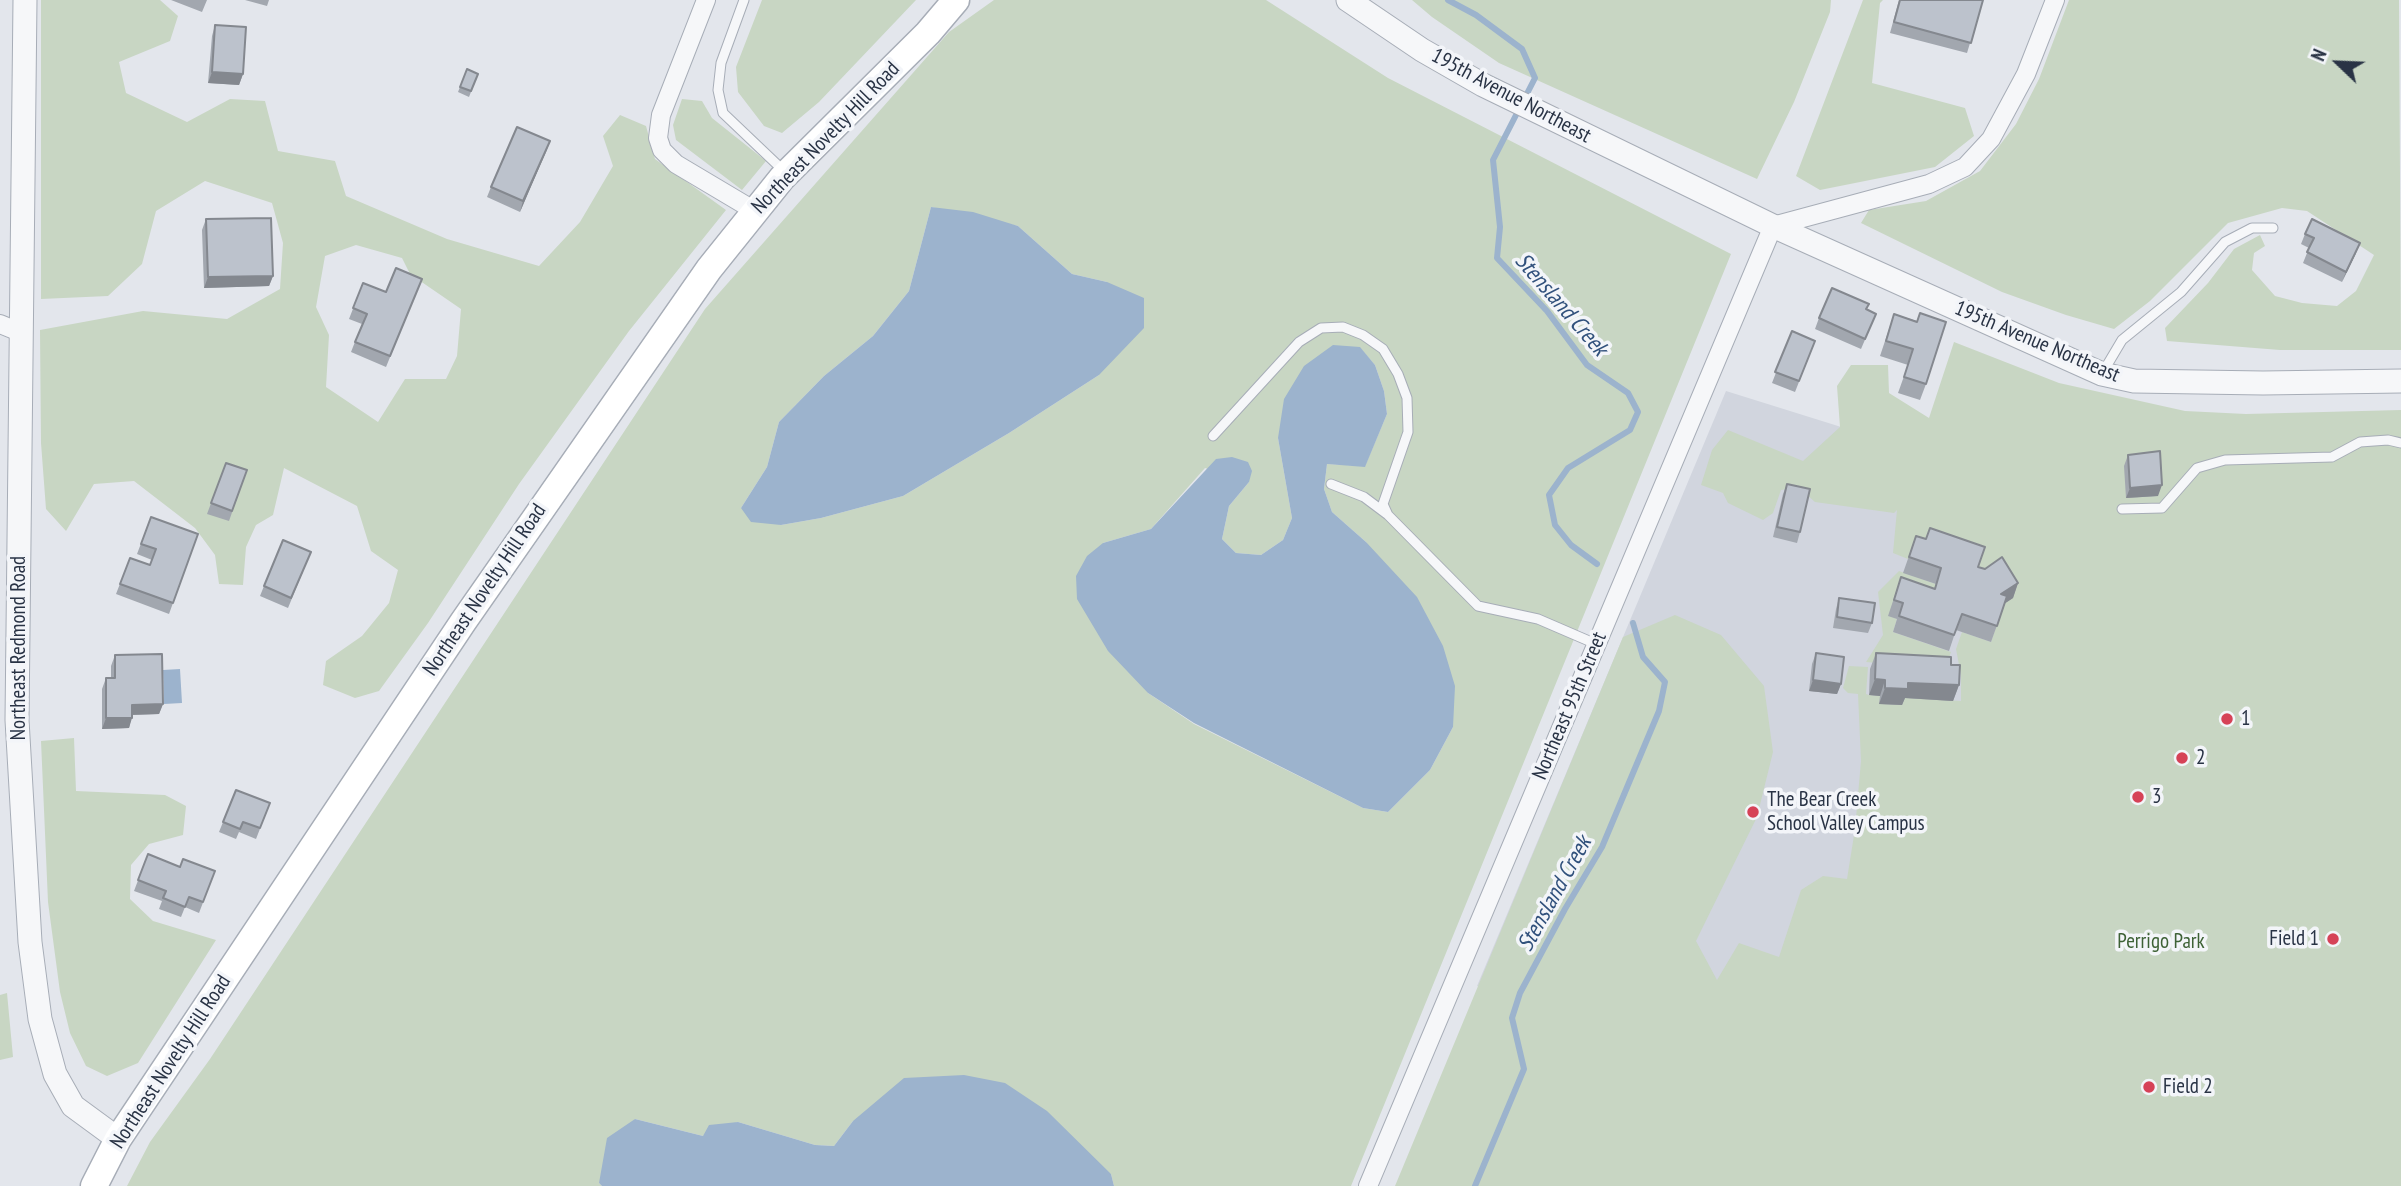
<!DOCTYPE html>
<style>
body{margin:0}
#map{position:relative;width:2401px;height:1186px;overflow:hidden;background:#e3e6ec;font-family:"PT Sans Narrow",sans-serif}
canvas{display:block}
.north{position:absolute;left:2303px;top:28px;width:70px;height:70px;-webkit-text-stroke:5px #f3f5f9;paint-order:stroke;rotate:293deg;font-size:19px;font-weight:700;line-height:28px;text-align:center;color:#293345}
.north::after{content:'';display:block;margin:auto;width:24px;height:32px;background:#293345;clip-path:polygon(50% 0,100% 100%,50% 72%,0 100%)}
</style>
<div id="map">
<canvas width="2401" height="1186"></canvas>
<div class="north">N</div>
</div>
<script>
const g = document.querySelector('canvas').getContext('2d');
g.lineJoin = 'round';
function fill(path, color) { g.fillStyle = color; g.fill(path, 'evenodd'); }
const toPath = rows => new Path2D(rows.map(r => 'M' + r).join(''));
function stroke(path, color, width, dash) { g.strokeStyle = color; g.lineWidth = width; g.lineCap = dash ? 'butt' : 'round'; g.setLineDash(dash || []); g.stroke(path); }
function write(font, color, halo, rows, align = 'center') {
  g.font = font + ' "PT Sans Narrow",sans-serif'; g.lineWidth = 7; g.setLineDash([]); g.textBaseline = 'middle'; g.strokeStyle = halo; g.fillStyle = color; for (const [text, x, y, turn = 0] of rows) {
    g.save(); g.translate(x, y); g.rotate((+turn || 0) * Math.PI / 180); g.textAlign = isNaN(turn) ? turn : align; if (halo) g.strokeText(text, 0, 0); g.fillText(text, 0, 0); g.restore();
  }
}
const built = toPath([
 [1726,391,1918,451,2064,555,1815,1144,1477,986]
]);
const green = toPath([
 [41,0,160,0,178,16,170,41,119,62,126,93,187,122,230,99,265,101,278,151,335,161,346,196,447,239,539,266,580,222,613,166,603,136,620,115,646,126,655,159,726,210,629,331,519,484,428,623,379,691,355,698,323,685,326,661,362,636,389,603,398,570,371,551,357,506,284,468,273,515,256,525,246,547,243,585,219,584,215,555,195,528,134,481,94,484,66,531,46,509,41,443,40,330,143,311,227,319,280,289,283,243,272,203,205,181,156,211,142,264,108,296,41,299],
 [356,245,402,258,410,274,461,309,457,356,446,379,405,379,378,422,326,387,329,335,316,307,325,256],
 [762,0,916,0,819,102,782,133,764,126,738,92,736,67],
 [994,0,1266,0,1388,78,1731,254,1351,1186,1114,1186,1111,1174,853,1121,834,1146,815,1145,738,1122,703,1136,635,1119,599,1183,602,1186,127,1186,150,1142,210,1059,705,309,949,32],
 [931,207,1018,226,1072,274,1107,282,1099,375,1009,433,903,496,821,518,781,525,741,508,767,467,779,422,824,376,873,336,909,291],
 [1360,348,1375,365,1384,391,1387,414,1365,466,1327,464,1324,489,1332,512,1366,542,1453,727,1430,770,1388,812,1363,808,1194,724,1148,693,1103,543,1151,529,1205,468,1249,482,1229,506,1222,539,1236,553,1261,555,1283,540,1292,518,1278,438],
 [1412,0,1831,0,1830,12,1794,102,1757,179,1499,63,1432,17],
 [1863,0,1883,0,1880,3,1872,83,1965,108,1974,136,1935,167,1820,190,1796,176],
 [2069,0,2399,0,2401,350,2280,350,2167,341,2165,328,2208,283,2234,249,2260,235,2265,246,2254,253,2252,270,2275,296,2302,303,2337,306,2356,291,2374,255,2307,211,2282,208,2228,223,2150,301,2114,329,2066,315,2002,292,1861,223,1869,210,1926,201,1980,171,2016,124,2039,79],
 [682,99,702,101,712,118,766,161,742,190,676,140,673,125],
 [1954,342,2059,383,2185,411,2246,414,2401,410,2401,1186,1395,1186,1623,637,1675,615,1721,635,1764,686,1773,752,1757,817,1696,941,1717,980,1739,943,1779,957,1801,890,1823,876,1847,879,1855,829,1861,761,1858,694,1848,693,1843,688,1849,666,1868,667,1866,694,1869,695,1961,701,1961,675,1956,649,1962,632,1991,642,2001,612,1908,559,1893,553,1897,510,1894,513,1815,502,1798,487,1781,490,1773,513,1763,520,1728,503,1723,493,1701,485,1712,450,1728,430,1803,461,1840,427,1837,386,1851,365,1888,365,1889,393,1929,418],
 [1899,571,1936,584,1929,604,1888,615,1897,619,1893,632,1951,652,1945,669,1866,662,1883,635,1878,592],
 [74,738,76,791,165,795,186,806,183,835,149,844,131,865,130,899,153,921,216,940,138,1063,107,1076,86,1066,70,1033,60,992,48,902,41,741],
 [7,993,13,1057,0,1060,0,995]
]);
const water = toPath([
 [931,207,973,212,1018,226,1072,274,1107,282,1144,298,1144,328,1099,375,1009,433,903,496,821,518,781,525,751,522,741,508,767,467,779,422,824,376,873,336,909,291],
 [1333,345,1360,347,1375,365,1384,391,1387,414,1365,467,1327,464,1324,489,1332,512,1366,542,1417,597,1443,646,1455,686,1453,727,1430,770,1388,812,1363,808,1194,723,1148,693,1108,651,1077,599,1076,576,1087,556,1103,543,1151,529,1216,459,1232,457,1248,462,1252,471,1249,482,1229,506,1222,539,1236,553,1261,555,1283,540,1292,518,1278,438,1284,399,1304,366],
 [180,669,182,703,164,704,163,670],
 [964,1075,1005,1083,1047,1111,1111,1174,1114,1186,602,1186,599,1183,607,1138,635,1119,703,1136,709,1125,738,1122,815,1145,834,1146,853,1121,904,1078]
]);
const stream = toPath([
 [1448,0,1476,15,1522,49,1535,78,1493,160,1500,227,1497,258,1547,311,1587,365,1628,393,1638,412,1630,430,1568,468,1549,495,1555,525,1571,545,1597,564],
 [1475,1186,1524,1069,1512,1018,1520,993,1565,909,1602,847,1659,711,1665,682,1643,657,1633,623]
]);
const service = toPath([
 [744,0,721,63,718,90,723,113,785,172],
 [2103,372,2122,340,2181,292,2225,242,2252,228,2273,228],
 [1213,436,1299,342,1321,328,1343,327,1363,335,1383,349,1398,374,1407,398,1408,432,1383,504,1388,515],
 [1331,484,1364,497,1388,515,1478,606,1538,619,1596,644],
 [2122,509,2162,508,2197,468,2225,460,2332,457,2360,442,2388,440,2401,443]
]);
const minor = toPath([
 [706,0,661,115,658,138,662,150,676,164,755,211],
 [0,324,22,333],
 [1368,1186,1773,226,1929,184,1965,167,1991,139,2026,74,2055,0]
]);
const tertiary = toPath([
 [25,0,17,720,30,942,40,1019,55,1074,73,1106,118,1139],
 [1348,0,1422,50,1483,85,1773,226,2102,374,2134,381,2263,383,2401,381]
]);
const secondary = toPath([
 [94,1186,118,1139,463,622,709,269,782,178,928,33,956,0]
]);
const wall = toPath([
 [171,0,207,0,202,12],
 [245,0,269,0,267,6],
 [1899,0,1983,0,1967,53,1890,33],
 [215,25,243,74,239,85,208,83,212,36],
 [467,69,478,74,469,97,458,92],
 [550,141,520,212,487,197,491,187],
 [206,219,273,276,269,286,204,288,202,230],
 [2305,234,2356,253,2342,282,2303,263,2309,248,2301,244],
 [422,279,386,367,351,352,362,324,349,319,363,283,386,292],
 [1869,304,1867,309,1876,314,1861,349,1815,329,1819,318],
 [1894,314,1917,321,1926,384,1920,400,1898,393,1908,365,1880,356],
 [1792,331,1815,341,1795,392,1772,383],
 [2128,455,2158,496,2126,498,2124,466],
 [226,463,247,470,229,521,207,514],
 [1787,484,1800,532,1797,543,1773,537,1783,494],
 [151,517,198,534,169,614,116,594,130,558,150,565,152,560,137,554],
 [1916,536,1978,567,2018,583,2013,598,2005,603,1991,642,1956,630,1949,651,1893,632,1897,619,1888,616,1901,577,1934,589,1936,584,1903,573],
 [311,552,288,608,260,596,264,586],
 [1839,598,1872,623,1868,633,1833,628,1836,609],
 [1816,653,1841,684,1837,694,1809,691,1812,664],
 [1876,653,1951,665,1959,685,1953,701,1905,698,1902,705,1879,704,1880,696,1869,695,1870,669],
 [115,655,163,704,159,714,132,715,129,728,102,729,102,689,106,678,111,678,111,666],
 [236,790,270,803,256,839,239,832,236,839,219,832],
 [148,854,180,867,215,871,199,913,185,907,181,917,159,909,162,901,134,891]
]);
const shadedWall = toPath([
 [212,72,243,74,239,85,208,83],
 [550,141,546,152,520,212,523,201],
 [2360,243,2356,253,2342,282,2346,272],
 [273,276,269,286,204,288,208,277],
 [2162,485,2158,496,2126,498,2130,488],
 [2018,583,2013,598,1995,610,2001,594],
 [1875,679,1885,680,1880,696,1869,695],
 [1813,680,1841,684,1837,694,1809,691],
 [1908,683,1959,685,1953,701,1905,698,1902,705,1879,704,1885,688],
 [163,704,159,714,128,715,132,705],
 [106,718,132,718,129,728,102,729]
]);
const building = toPath([
 [1900,0,1983,0,1971,43,1894,22,1900,0],
 [215,25,246,27,243,74,212,72,215,25],
 [467,69,478,74,471,91,460,87,467,69],
 [517,127,550,141,523,201,491,187,517,127],
 [271,218,273,276,208,277,206,219,271,218],
 [2312,219,2360,243,2346,272,2307,252,2314,238,2305,234,2312,219],
 [396,268,422,279,390,356,355,342,367,314,353,308,363,283,386,292,396,268],
 [1832,288,1869,304,1866,309,1876,314,1865,339,1819,318,1832,288],
 [1920,313,1946,322,1926,384,1904,377,1913,349,1886,341,1894,314,1917,322,1920,313],
 [1792,331,1815,341,1799,381,1775,372,1792,331],
 [2160,451,2162,485,2130,488,2128,455,2160,451],
 [226,463,247,470,232,511,211,503,226,463],
 [1787,484,1810,489,1800,532,1777,527,1787,484],
 [151,517,198,534,173,603,120,584,130,558,150,565,156,549,141,544,151,517],
 [1930,528,1985,547,1978,567,1985,569,2002,557,2018,583,2001,594,2007,596,1997,626,1962,614,1954,635,1899,616,1903,603,1894,600,1901,577,1935,589,1941,568,1909,557,1916,536,1926,539,1930,528],
 [283,540,311,552,291,598,264,586,283,540],
 [1839,598,1875,603,1872,623,1837,617,1839,598],
 [1816,653,1844,657,1841,684,1813,680,1816,653],
 [1876,653,1951,657,1951,665,1960,665,1959,685,1908,683,1908,689,1885,688,1885,680,1875,679,1876,653],
 [162,654,163,704,132,705,132,718,106,718,106,678,115,678,115,655,162,654],
 [236,790,270,803,260,828,243,822,240,829,223,822,236,790],
 [148,854,180,867,183,859,215,871,203,902,189,897,185,907,163,898,166,891,138,880,148,854]
]);
const markers = [
 [2227,719,7,"#d64257"],
 [2182,758,7,"#d64257"],
 [2138,797,7,"#d64257"],
 [1753,812,7,"#d64257"],
 [2333,939,7,"#d64257"],
 [2149,1087,7,"#d64257"]
];
const streetNames = [
 ["195th Avenue Northeast",1511,96,28],
 ["Northeast Novelty Hill Road",826,138,-46],
 ["195th Avenue Northeast",2037,342,23],
 ["Northeast Novelty Hill Road",485,590,-56],
 ["Northeast Redmond Road",19,648,-90],
 ["Northeast 95th Street",1570,706,-67],
 ["Northeast Novelty Hill Road",171,1062,-57]
];
const poiNames = [
 ["1",2241,719],
 ["2",2196,758],
 ["3",2152,797],
 ["The Bear Creek",1767,800],
 ["School Valley Campus",1767,824],
 ["Field 1",2319,939,"right"],
 ["Field 2",2163,1087]
];
const parkNames = [
 ["Perrigo Park",2161,942]
];
const waterNames = [
 ["Stensland Creek",1561,305,49],
 ["Stensland Creek",1555,894,-61]
];
fill(built, '#d1d5de');
fill(green, '#c8d6c3');
fill(water, '#9cb3cd');
stroke(stream, '#9cb3cd', 6);
stroke(service, '#a7adb7', 11);
stroke(minor, '#a7adb7', 20);
stroke(tertiary, '#a7adb7', 25);
stroke(secondary, '#a7adb7', 29);
stroke(service, '#f6f7f9', 9);
stroke(minor, '#f6f7f9', 18);
stroke(tertiary, '#f6f7f9', 23);
stroke(secondary, '#fff', 26);
fill(wall, '#a2a7af');
fill(shadedWall, '#84888f');
fill(building, '#bcc2cc');
stroke(building, '#84888f', 2);
for (const [x, y, r, color] of markers) { const dot = new Path2D(); dot.arc(x, y, r, 0, 2 * Math.PI); g.fillStyle = color; g.fill(dot); stroke(dot, '#f3f5f9', 2.5); }
write('21px', '#293345', '#f3f5f9', streetNames);
write('21px', '#293345', '#f3f5f9', poiNames, 'left');
write('21px', '#3e6236', '#f3f5f9', parkNames);
write('italic 23px', '#31517c', '#f3f5f9', waterNames);
</script>
